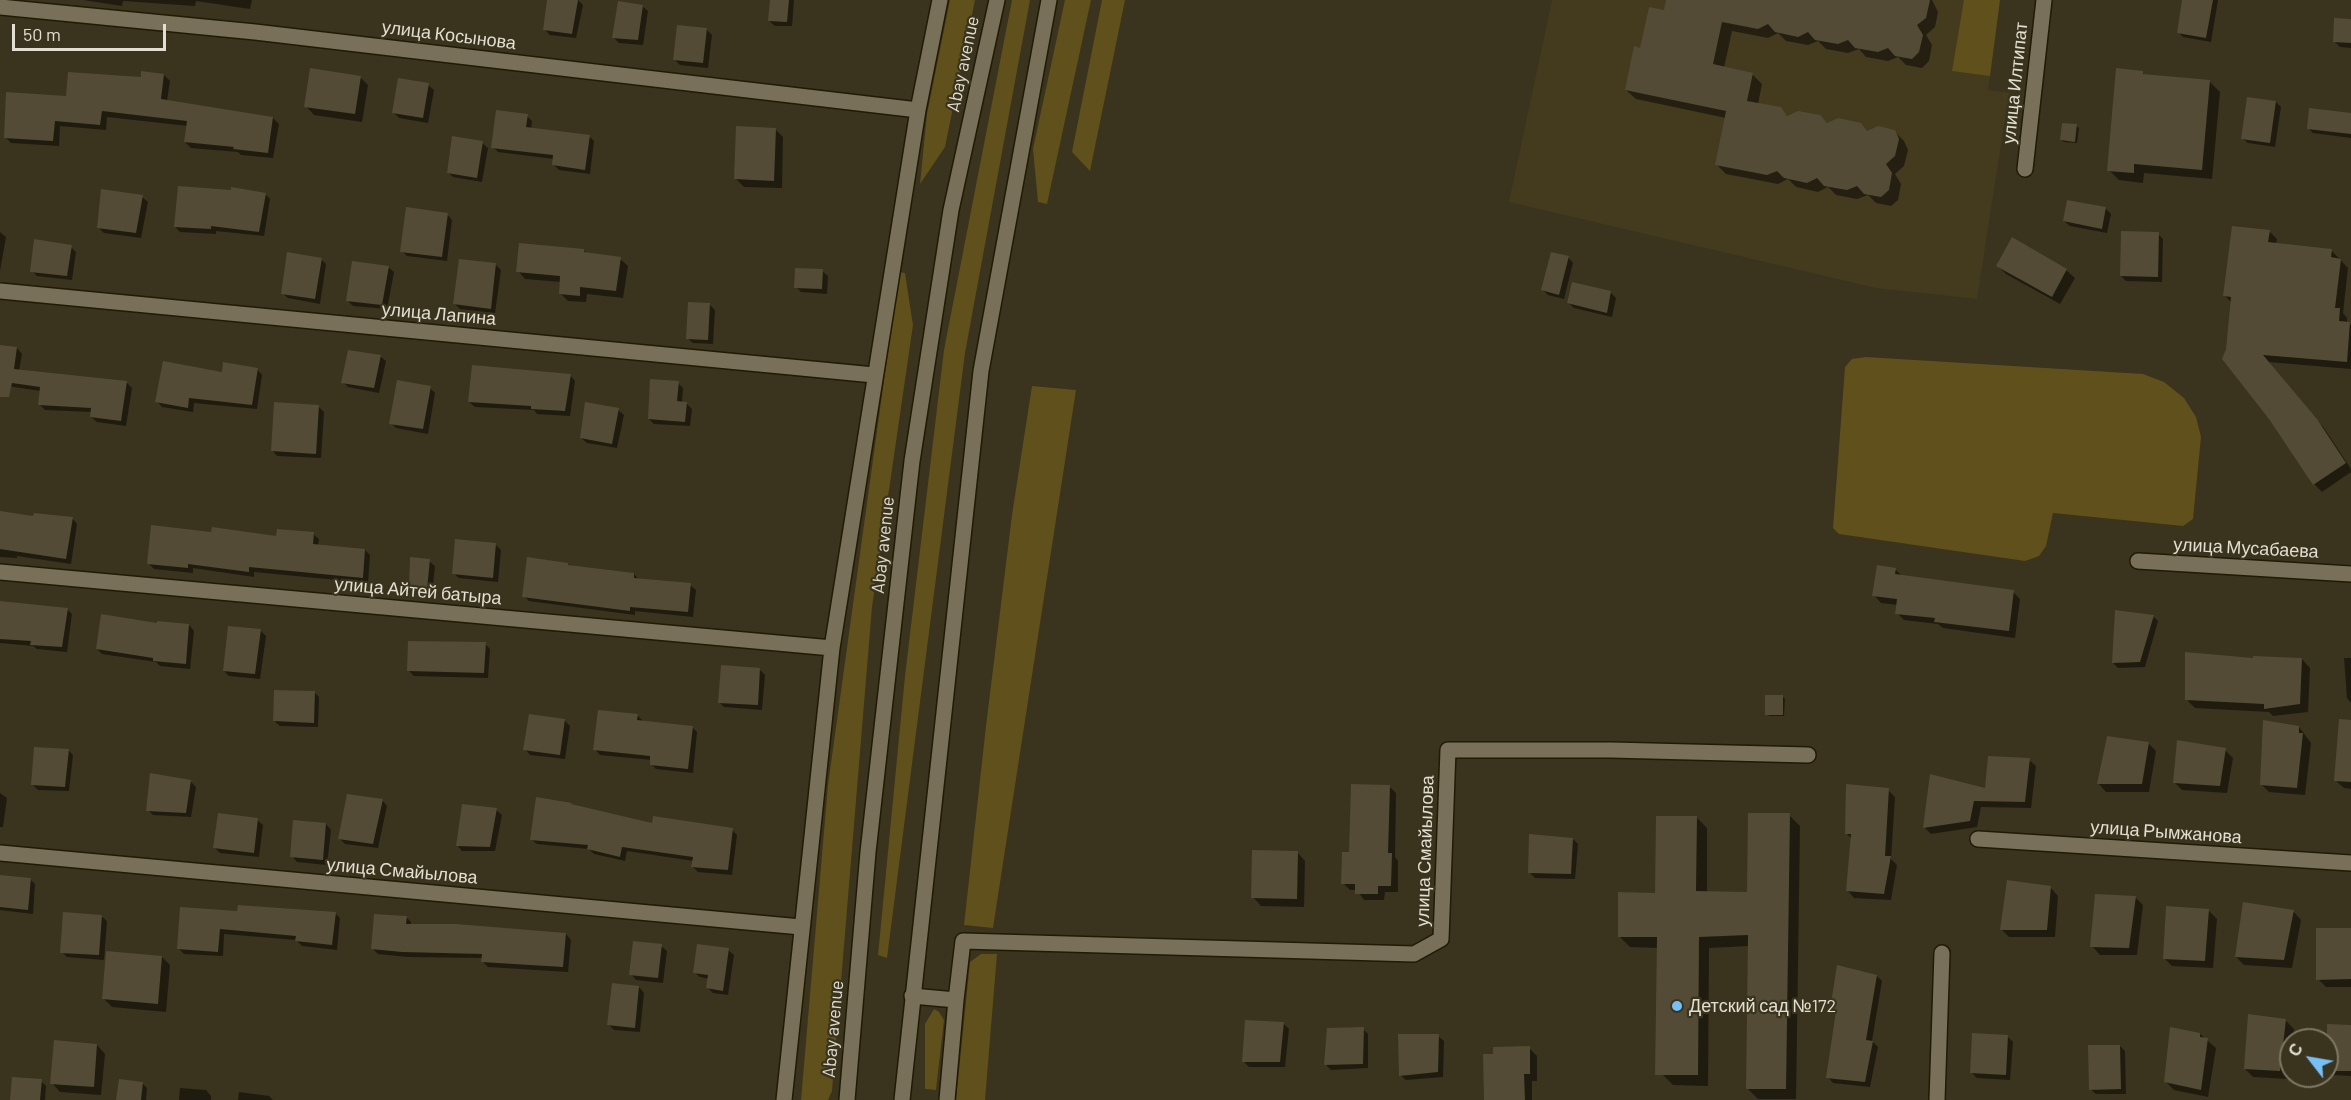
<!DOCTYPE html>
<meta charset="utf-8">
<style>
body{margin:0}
#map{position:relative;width:2351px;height:1100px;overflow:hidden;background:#3a331d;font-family:Barlow,sans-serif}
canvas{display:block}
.north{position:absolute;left:2279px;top:1028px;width:60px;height:60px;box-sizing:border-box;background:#3a331d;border:2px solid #7d7765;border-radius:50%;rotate:301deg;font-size:16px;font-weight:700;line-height:24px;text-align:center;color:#e2ded1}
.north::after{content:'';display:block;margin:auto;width:21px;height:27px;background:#76c0f7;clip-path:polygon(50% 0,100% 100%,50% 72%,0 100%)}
.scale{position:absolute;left:12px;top:24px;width:154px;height:27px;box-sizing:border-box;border:3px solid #e2ded1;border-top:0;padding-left:8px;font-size:18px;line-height:21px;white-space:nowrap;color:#e2ded1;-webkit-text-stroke:4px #3a331d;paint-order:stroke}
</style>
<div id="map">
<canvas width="2351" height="1100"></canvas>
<div class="north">С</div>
<div class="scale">50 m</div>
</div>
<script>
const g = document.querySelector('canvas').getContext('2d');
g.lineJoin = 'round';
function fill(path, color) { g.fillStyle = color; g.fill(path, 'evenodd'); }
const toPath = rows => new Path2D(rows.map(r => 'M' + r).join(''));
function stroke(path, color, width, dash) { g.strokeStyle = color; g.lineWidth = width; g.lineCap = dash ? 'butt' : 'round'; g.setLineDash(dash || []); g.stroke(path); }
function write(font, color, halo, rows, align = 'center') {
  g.font = font + ' Barlow,sans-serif'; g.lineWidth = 4.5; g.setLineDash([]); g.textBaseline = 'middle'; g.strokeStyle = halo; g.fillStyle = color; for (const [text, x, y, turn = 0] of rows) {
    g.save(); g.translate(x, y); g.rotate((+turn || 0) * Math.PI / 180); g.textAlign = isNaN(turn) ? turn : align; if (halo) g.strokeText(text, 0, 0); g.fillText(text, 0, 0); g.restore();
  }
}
const built = toPath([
 [1552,0,2000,0,1988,90,2009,93,1977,299,1876,288,1509,202]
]);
const green = toPath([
 [950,0,975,0,945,147,920,184,927,114],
 [1012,0,1030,0,965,353,887,958,878,955,905,676,944,350],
 [1065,0,1091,0,1047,204,1038,202,1033,149],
 [1102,0,1125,0,1090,171,1072,152],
 [1964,0,2000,0,1990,76,1952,71],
 [899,272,905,273,913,325,872,607,832,1091,828,1100,801,1100,828,785],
 [1866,357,2143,374,2164,382,2184,398,2196,417,2201,437,2193,519,2183,526,2053,513,2046,546,2039,556,2025,561,1839,534,1833,528,1845,367,1852,359],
 [1032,386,1076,390,993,928,964,925,986,726,1012,515],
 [981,954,997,954,985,1100,956,1100,970,962],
 [934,1009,939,1012,944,1020,936,1090,925,1089,925,1024]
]);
const shadow = toPath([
 [83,0,252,0,250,9,196,1,195,6,123,1,122,6],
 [549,0,578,0,583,5,576,38,550,35,544,29],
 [772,0,794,0,792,26,775,26,769,21],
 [1668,0,1932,0,1938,12,1935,27,1926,35,1932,45,1929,61,1922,68,1906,65,1898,57,1888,61,1866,57,1859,49,1848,53,1826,49,1818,41,1808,45,1786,41,1778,33,1768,38,1732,31,1724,68,1752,74,1762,84,1758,104,1780,109,1788,117,1868,132,1894,131,1904,141,1908,150,1904,166,1895,174,1901,184,1898,200,1891,206,1876,203,1868,195,1857,199,1836,195,1828,187,1818,192,1796,187,1788,179,1778,184,1726,174,1716,164,1726,118,1636,99,1626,90,1641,50,1665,12],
 [2184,0,2218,0,2211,42,2183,37,2178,32],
 [642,6,648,11,643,45,619,43,614,38],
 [2351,20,2351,48,2340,47,2335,42],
 [706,29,712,35,708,68,680,65,675,60],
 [2142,72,2146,76,2210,82,2220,92,2212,179,2144,173,2143,183,2119,180,2109,170],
 [164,75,170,81,167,101,273,118,279,124,273,158,241,155,238,152,191,148,185,142,188,126,107,117,106,130,60,126,59,146,11,143,5,137,67,98,128,78],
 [360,77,368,85,362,122,314,115,306,106],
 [428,85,434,90,428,123,399,118,393,112],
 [2276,102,2281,107,2275,147,2248,143,2242,138],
 [2351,114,2351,138,2313,133,2309,129],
 [527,116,532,121,531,129,589,136,594,141,590,174,559,170,554,165,554,159,498,152,493,147],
 [2076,126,2079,128,2077,143,2064,142,2061,140],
 [775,129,783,137,782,188,744,187,736,179],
 [482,143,488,148,482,182,453,177,448,172],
 [265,194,270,199,264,236,216,231,216,234,180,232,175,227],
 [142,197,148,202,141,238,104,233,98,227],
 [2106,209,2111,214,2107,233,2070,226,2064,221],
 [447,214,452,220,447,261,407,256,402,251],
 [2269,231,2277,239,2276,244,2331,250,2348,268,2343,313,2347,318,2347,323,2351,325,2351,369,2268,362,2324,428,2351,469,2351,472,2322,492,2314,484,2227,350,2232,303,2225,296],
 [0,232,6,237,0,271],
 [2158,234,2163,239,2162,282,2126,281,2121,276],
 [2012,240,2066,270,2075,278,2060,304,2006,274,1998,266],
 [71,247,76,252,72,280,37,276,32,271],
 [583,250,588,254,620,259,628,266,623,298,587,294,586,302,568,301,560,293,561,282,525,279,518,271],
 [1568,257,1573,263,1564,299,1548,295,1543,290],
 [321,259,326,264,320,304,288,298,282,293],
 [496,265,501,270,495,313,460,309,455,304],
 [388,267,394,272,387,309,353,306,348,301],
 [822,271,828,276,827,294,801,292,796,287],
 [1573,284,1611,293,1616,298,1612,317,1574,308,1569,303],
 [710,305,715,310,713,344,693,343,687,338],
 [0,346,17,348,22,354,19,371,127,383,132,388,126,426,97,422,91,417,92,412,45,410,40,405,41,391,0,385],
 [380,356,386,361,379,393,348,387,343,382],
 [257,369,262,375,257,409,194,403,193,412,162,407,157,401,223,374],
 [570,375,575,381,570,416,537,414,534,410,475,407,469,402],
 [678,383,683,388,682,403,686,403,692,409,690,426,654,424,649,419],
 [430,388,435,393,428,434,396,428,391,423],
 [319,407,324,412,321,458,277,456,272,450],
 [618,410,624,415,617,448,587,443,581,438],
 [0,512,34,518,72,518,77,524,71,564,17,556,17,558,0,557],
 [213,533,278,538,313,534,319,539,318,546,365,550,370,555,368,583,254,572,254,577,193,568,193,573,154,569,149,564],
 [496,545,501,550,498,582,459,578,453,573],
 [429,561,435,566,432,594,416,593,411,588],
 [568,564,571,567,634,574,639,580,690,585,696,590,693,617,635,611,635,615,529,601,524,596],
 [1895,569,1902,576,2013,592,2020,599,2015,638,1943,628,1938,624,1904,620,1897,613,1898,605,1881,603,1874,595],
 [0,602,67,609,72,614,67,652,37,649,33,646,0,643],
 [2153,616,2158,621,2145,667,2118,668,2113,663],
 [158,625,189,625,194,631,190,669,160,666,156,662,102,654,97,649],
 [260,630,266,636,260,679,229,676,224,671],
 [485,644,490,649,488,678,414,676,408,670],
 [2344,658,2351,658,2351,703,2347,698],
 [2302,659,2310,668,2308,712,2273,716,2269,712,2195,708,2186,699,2254,660],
 [760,670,765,675,762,710,724,707,719,702],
 [314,692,319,697,318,727,280,726,274,721],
 [1782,696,1785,699,1784,716,1769,716,1767,714],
 [637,715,643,721,692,727,697,732,693,773,656,769,651,764,652,760,600,755,595,749],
 [564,720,570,726,565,759,530,755,525,749],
 [2299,727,2311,743,2305,795,2269,792,2261,784],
 [2351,736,2351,789,2344,788,2335,780],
 [2148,743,2156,751,2149,792,2106,792,2098,783],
 [68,750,73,755,69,791,38,790,32,784],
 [2225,750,2233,758,2227,793,2182,790,2174,782],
 [2029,760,2036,766,2031,808,1981,807,1977,827,1931,834,1924,827,1987,790],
 [190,781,196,787,191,817,153,815,148,810],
 [1390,787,1396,793,1395,857,1398,861,1398,892,1385,892,1384,900,1364,900,1357,890,1350,890,1343,883,1350,853],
 [1888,790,1895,797,1891,859,1897,865,1891,900,1854,898,1848,891,1852,839,1846,833],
 [0,793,7,798,3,827,0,827],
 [382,800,387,806,378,848,345,844,340,839],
 [496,810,502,815,495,851,462,851,457,845],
 [1789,815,1800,826,1796,1099,1758,1099,1747,1088,1749,946,1709,948,1708,1086,1673,1085,1662,1074,1658,948,1630,947,1619,936,1656,894,1696,817,1707,828,1707,893,1748,893],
 [257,820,263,825,259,857,220,853,215,848],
 [326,824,331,830,327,865,297,862,292,856],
 [653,825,732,830,737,835,732,875,698,872,693,867,694,861,627,851,625,861,594,854,589,849,537,844,531,839],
 [1573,839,1578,844,1575,879,1535,878,1529,872],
 [1297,852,1305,861,1304,907,1261,906,1253,897],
 [0,876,30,879,35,884,33,914,0,910],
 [2050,887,2058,896,2055,937,2009,937,2001,929],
 [2135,897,2143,905,2137,955,2100,955,2092,946],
 [2208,910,2217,919,2213,968,2172,966,2164,958],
 [2293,911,2301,920,2292,968,2244,965,2236,957],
 [239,913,335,913,340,918,337,950,302,946,296,940,224,934,223,956,184,954,179,949],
 [101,916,107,921,104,960,67,957,62,952],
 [406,917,411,922,411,925,566,934,571,940,568,972,488,967,483,962,483,958,408,957,378,954,372,948],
 [2351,930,2351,987,2326,987,2318,979],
 [661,946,667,951,663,983,636,980,631,974],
 [728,950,734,955,728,995,713,993,708,988,709,979,700,977,694,972],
 [162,957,170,965,166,1012,112,1007,104,999],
 [1877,976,1882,981,1872,1041,1878,1047,1870,1087,1833,1083,1828,1077,1837,1015,1832,1010],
 [639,987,644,993,640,1032,614,1030,609,1025],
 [2286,1021,2294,1029,2288,1079,2253,1077,2245,1069],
 [1284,1024,1289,1029,1285,1067,1249,1067,1244,1062],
 [2351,1027,2351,1076,2334,1075,2328,1070],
 [1363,1029,1368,1034,1368,1068,1331,1070,1326,1065],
 [2200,1034,2216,1048,2208,1097,2174,1090,2166,1082],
 [1438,1036,1444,1041,1443,1077,1406,1080,1400,1075],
 [2007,1036,2013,1042,2010,1080,1977,1078,1972,1073],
 [97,1045,105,1054,101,1095,60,1092,52,1083],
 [2120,1046,2125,1051,2126,1094,2096,1094,2090,1089],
 [1529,1048,1537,1056,1537,1081,1532,1081,1532,1100,1485,1100,1495,1055],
 [41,1081,46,1086,45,1100,11,1100],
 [142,1083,147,1088,146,1100,117,1100],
 [180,1088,206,1090,211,1096,211,1100,179,1100],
 [239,1092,269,1096,273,1100,238,1100]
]);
const building = toPath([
 [547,0,578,0,572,34,543,30],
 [770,0,789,0,787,22,768,21],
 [1666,0,1930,0,1926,18,1917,25,1923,35,1919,52,1912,59,1895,56,1888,48,1878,52,1855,48,1848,40,1838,44,1815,40,1808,32,1798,37,1775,32,1768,24,1758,29,1722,22,1713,64,1753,73,1747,101,1781,107,1787,116,1798,111,1820,115,1827,123,1838,118,1861,123,1867,131,1878,126,1895,130,1899,139,1895,156,1886,164,1892,173,1889,190,1881,197,1864,194,1857,186,1847,190,1824,186,1817,178,1807,183,1784,178,1777,171,1767,175,1715,165,1726,111,1625,90,1634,46,1640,48,1649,7,1664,10],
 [2182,0,2213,0,2206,38,2177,33],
 [618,1,643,5,638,40,612,38],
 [2334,18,2351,19,2351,43,2333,42],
 [677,25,707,28,703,63,673,60],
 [310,68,361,76,355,114,304,107],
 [2116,68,2143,71,2143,74,2210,80,2202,170,2134,164,2134,173,2107,171],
 [141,71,164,74,161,99,273,117,268,153,233,149,234,147,184,142,187,121,102,111,100,125,55,121,53,141,4,138,6,92,66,96,68,72,141,77],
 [398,78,429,83,423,118,392,113],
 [2247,97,2276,101,2270,143,2241,139],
 [2309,108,2351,113,2351,134,2307,129],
 [496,110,528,114,526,127,590,135,585,170,552,165,553,155,491,148],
 [2062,123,2077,124,2075,142,2060,140],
 [736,126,776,128,774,181,734,179],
 [452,136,483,141,477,178,447,173],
 [178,186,231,190,231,187,266,193,259,232,211,226,211,229,174,227],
 [101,189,143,195,136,233,97,228],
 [2067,200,2106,207,2102,229,2063,221],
 [406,207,448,213,442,257,400,252],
 [2232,226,2270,230,2268,242,2332,249,2331,257,2341,259,2335,308,2340,308,2339,321,2350,322,2347,362,2263,355,2317,419,2346,463,2313,485,2269,419,2222,359,2226,349,2231,297,2223,296],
 [2121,231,2159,232,2158,277,2120,276],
 [2012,237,2067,269,2052,297,1996,266],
 [34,239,72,245,67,276,30,272],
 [519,243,584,249,584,252,621,257,616,291,580,287,580,296,559,294,560,276,516,272],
 [287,252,322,258,315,299,281,294],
 [1551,252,1569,256,1559,295,1541,290],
 [459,259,496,263,491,309,453,304],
 [352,261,389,266,382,305,346,301],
 [795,268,823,269,822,289,794,288],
 [1572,282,1611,291,1607,313,1567,303],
 [688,302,710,303,708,340,686,339],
 [0,345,17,347,14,369,127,381,121,421,90,417,91,408,38,405,40,387,12,383,9,397,0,397],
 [348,350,381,355,374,388,341,383],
 [163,361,222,372,223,362,258,368,252,405,189,398,188,408,155,402],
 [472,365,571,374,565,411,531,409,531,406,468,402],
 [650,379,679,381,677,401,687,402,685,422,648,419],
 [397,380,431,386,423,429,389,424],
 [274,402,319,405,316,454,271,451],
 [585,402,619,408,612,444,580,438],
 [0,511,33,516,34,513,73,517,66,559,0,549],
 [151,525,211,532,212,527,276,536,277,529,314,532,313,544,365,549,363,578,249,567,249,572,188,564,188,568,147,564],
 [455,539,496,543,493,578,452,574],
 [410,557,430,559,427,590,409,588],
 [527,557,568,563,568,565,634,573,634,578,691,583,688,612,630,607,630,611,522,597],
 [1877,565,1896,568,1895,574,2014,590,2009,631,1934,622,1935,618,1895,614,1897,599,1872,596],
 [0,601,68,608,62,647,30,645,31,641,0,639],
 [2115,610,2154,615,2140,662,2112,663],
 [101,614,157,623,157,621,189,624,186,664,153,661,153,658,96,649],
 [228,626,261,629,255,674,223,671],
 [408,641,486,642,484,673,407,671],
 [2185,652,2253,658,2253,656,2302,658,2300,704,2264,709,2264,704,2185,700],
 [721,665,760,668,758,705,718,703],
 [274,690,315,691,314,723,273,721],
 [1765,695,1783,695,1783,715,1765,715],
 [598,710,638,714,637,720,693,726,688,769,650,765,650,756,593,750],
 [529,714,565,719,560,755,523,750],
 [2339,719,2351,720,2351,782,2334,781],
 [2263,720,2299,726,2299,733,2303,733,2297,788,2260,785],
 [2107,736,2149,742,2142,784,2097,784],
 [2177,740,2226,748,2220,786,2173,783],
 [34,747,69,749,65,787,31,785],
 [1988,756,2030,758,2025,802,1974,801,1970,821,1923,828,1930,774,1985,788],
 [150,773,191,780,186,813,146,811],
 [1351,784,1390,785,1388,853,1392,853,1391,886,1378,886,1378,894,1355,894,1355,884,1341,884,1342,852,1349,852],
 [1846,784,1889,788,1885,856,1891,856,1884,894,1846,891,1851,834,1845,834],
 [347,794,383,799,373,844,338,839],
 [536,797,572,803,571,804,652,823,653,816,733,828,728,870,691,867,693,857,622,847,620,857,587,849,588,845,530,840],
 [462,804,497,808,490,847,456,846],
 [218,813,258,818,254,853,213,848],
 [1748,813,1790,813,1786,1089,1746,1089,1748,935,1699,937,1698,1075,1655,1075,1657,937,1618,937,1618,892,1655,893,1656,816,1697,816,1696,891,1747,892],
 [293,820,326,823,323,860,290,857],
 [1529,834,1573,838,1571,874,1528,873],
 [1252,850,1298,851,1297,899,1251,898],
 [0,875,31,878,28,910,0,907],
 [2007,880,2051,886,2047,930,2000,930],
 [2095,894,2136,896,2129,948,2090,947],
 [2243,902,2294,910,2284,960,2235,957],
 [238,905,336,912,332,945,295,941,296,936,220,929,218,952,177,949,180,907,237,911],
 [2166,906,2209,909,2205,961,2163,959],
 [63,912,102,915,99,955,60,953],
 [374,914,407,916,406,924,456,924,566,933,563,967,481,962,482,954,402,952,371,949],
 [2316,928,2351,928,2351,979,2316,980],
 [633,941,662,944,658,978,629,975],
 [697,944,729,948,723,991,706,988,708,975,693,973],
 [106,951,162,956,158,1004,102,999],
 [1837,965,1877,975,1866,1040,1873,1041,1865,1082,1826,1078,1836,1011,1830,1010],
 [612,983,639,986,635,1028,607,1025],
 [2248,1014,2286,1019,2280,1071,2244,1069],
 [1245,1020,1284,1022,1280,1062,1242,1062],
 [2327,1024,2351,1025,2351,1071,2327,1071],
 [1364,1027,1363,1064,1324,1065,1327,1028],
 [2170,1027,2200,1033,2200,1037,2208,1038,2201,1090,2164,1082],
 [1972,1033,2008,1035,2006,1075,1970,1073],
 [1398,1034,1439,1034,1438,1072,1399,1076],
 [54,1040,97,1044,94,1087,50,1084],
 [2088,1045,2120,1045,2121,1089,2089,1090],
 [1530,1046,1530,1074,1524,1074,1525,1100,1484,1100,1483,1054,1493,1054,1493,1047],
 [12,1077,42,1079,40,1100,10,1100],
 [119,1079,143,1082,141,1100,116,1100]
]);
const street = toPath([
 [0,7,255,32,918,110],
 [2025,169,2044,0],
 [0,291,874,375],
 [2138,561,2351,574],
 [0,572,832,648],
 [1978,839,2351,863],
 [0,853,801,927],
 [912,996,956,1000,947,1100],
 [956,1000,963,941,1414,954,1441,939,1448,750,1611,750,1808,755],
 [784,1100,832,648,918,110,940,0],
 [1937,1100,1942,953]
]);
const secondary = toPath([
 [847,1100,868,852,912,461,951,210,997,0],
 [902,1100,981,371,1049,0]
]);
const markers = [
 [1677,1006,6,"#76c0f7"]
];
const streetNames = [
 ["улица Косынова",449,35,7],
 ["Abay avenue",963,64,-78],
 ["улица Илтипат",2015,83,-84],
 ["улица Лапина",439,314,5],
 ["Abay avenue",883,545,-84],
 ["улица Мусабаева",2246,548,3],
 ["улица Айтей батыра",418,591,5],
 ["улица Рымжанова",2166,832,4],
 ["улица Смайылова",1425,851,-88],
 ["улица Смайылова",402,871,5],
 ["Abay avenue",833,1029,-85]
];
const poiNames = [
 ["Детский сад №172",1689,1006]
];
fill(built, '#443b1e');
fill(green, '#60501c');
fill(shadow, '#0007');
fill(building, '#534b35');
stroke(street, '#211a05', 18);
stroke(secondary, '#211a05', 18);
stroke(street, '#787059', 15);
stroke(secondary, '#787059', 15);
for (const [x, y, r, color] of markers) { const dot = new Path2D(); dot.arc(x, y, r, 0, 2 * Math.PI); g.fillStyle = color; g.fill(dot); stroke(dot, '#3a331d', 2); }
write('18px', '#e2ded1', '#3a331d', streetNames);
write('18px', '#e2ded1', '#3a331d', poiNames, 'left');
</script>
